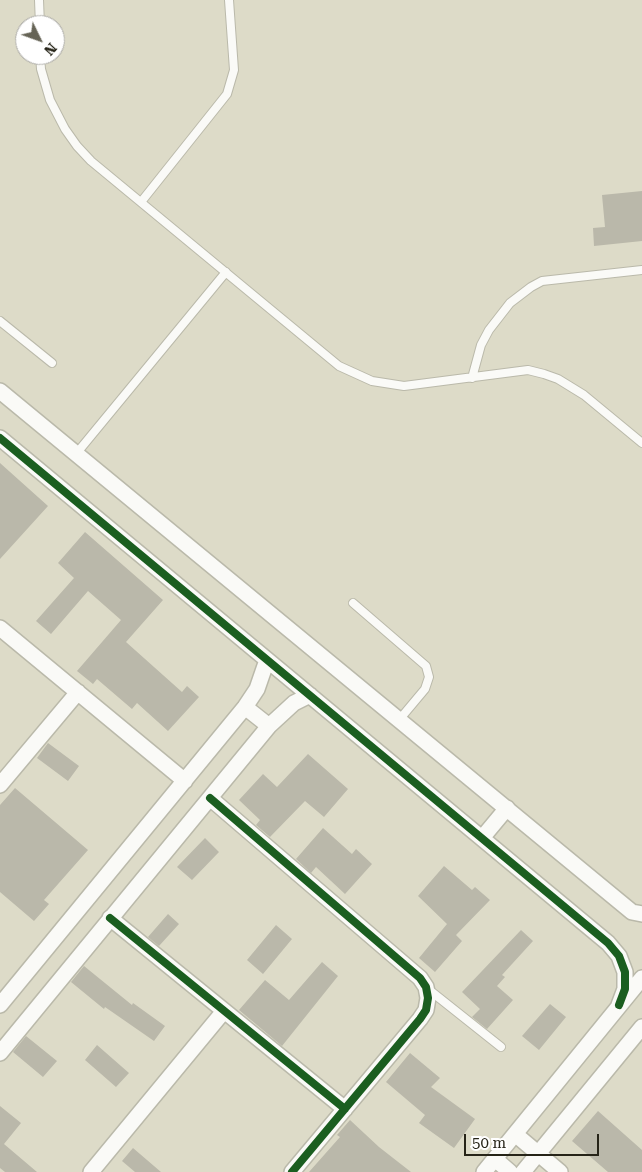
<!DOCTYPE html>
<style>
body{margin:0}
#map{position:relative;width:642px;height:1172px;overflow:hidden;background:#dddbc8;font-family:"Roboto Serif",serif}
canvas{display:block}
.north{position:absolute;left:15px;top:15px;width:50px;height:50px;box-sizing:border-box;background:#fff;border:1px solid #a8a7a3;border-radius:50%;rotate:132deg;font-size:14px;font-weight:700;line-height:20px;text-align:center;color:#262418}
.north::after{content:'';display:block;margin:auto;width:18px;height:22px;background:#666456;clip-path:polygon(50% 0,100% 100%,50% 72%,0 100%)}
.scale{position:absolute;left:464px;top:1134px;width:135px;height:22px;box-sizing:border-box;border:2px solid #262418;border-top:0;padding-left:6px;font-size:15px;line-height:18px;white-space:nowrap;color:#262418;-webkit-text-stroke:4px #fff;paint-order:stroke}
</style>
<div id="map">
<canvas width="642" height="1172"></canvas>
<div class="north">N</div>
<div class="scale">50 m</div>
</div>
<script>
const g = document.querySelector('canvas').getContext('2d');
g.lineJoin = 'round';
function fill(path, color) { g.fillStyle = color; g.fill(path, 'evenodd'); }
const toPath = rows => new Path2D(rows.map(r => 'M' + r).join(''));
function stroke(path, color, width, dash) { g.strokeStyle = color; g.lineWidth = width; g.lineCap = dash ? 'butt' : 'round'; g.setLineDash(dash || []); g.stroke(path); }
const building = toPath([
 [642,191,642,241,594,246,593,228,605,227,602,195],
 [0,463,48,506,0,559],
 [85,532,163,600,126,642,182,692,187,686,199,697,168,731,137,703,132,709,97,679,93,684,77,671,121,620,88,591,51,634,36,621,74,578,58,563],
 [48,743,79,766,68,781,37,758],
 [308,754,348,789,324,817,305,801,270,837,256,825,260,820,239,800,263,774,277,787],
 [15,788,88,850,44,900,49,904,34,921,0,892,0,805],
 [323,828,352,854,356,849,372,864,345,894,316,867,311,873,296,859],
 [205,838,219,852,192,880,177,867],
 [444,866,472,890,475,887,490,900,456,935,462,941,435,972,419,958,447,924,418,896],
 [168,914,179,924,159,946,148,937],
 [276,925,292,939,263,974,247,960],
 [521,930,533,941,502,975,505,977,497,986,513,1000,487,1029,472,1017,480,1009,462,992],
 [322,962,338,976,282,1046,239,1010,265,980,289,1000],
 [84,966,132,1005,133,1003,165,1026,154,1041,105,1007,104,1009,71,982],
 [550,1004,566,1017,539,1050,522,1036],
 [26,1036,57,1061,43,1077,13,1052],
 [97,1045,129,1073,116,1087,85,1060],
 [410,1053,440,1078,431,1087,475,1119,454,1148,419,1123,425,1115,386,1082],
 [0,1106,21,1123,4,1144,37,1172,5,1172,0,1168],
 [598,1111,642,1150,642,1172,608,1172,572,1141],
 [350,1120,379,1147,411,1172,309,1172,340,1137,337,1135],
 [133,1148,161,1172,135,1172,122,1161]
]);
const service = toPath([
 [39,0,40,25],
 [40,55,41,69,50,100,65,129,77,146,91,161,339,366,372,381,404,386,528,370,544,374,558,379,584,395,642,443],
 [141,202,227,94,234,70,229,0],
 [0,321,52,363],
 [472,378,481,345,489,330,510,303,531,287,542,281,642,270],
 [76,454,226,272],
 [353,603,426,666,429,677,425,689,399,720],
 [428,989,501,1047]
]);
const minor = toPath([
 [0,391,632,912,642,914],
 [0,438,608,943,619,956,625,972,625,989,619,1005],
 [0,628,185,781],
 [245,707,269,726],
 [0,785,78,692],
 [210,798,420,978,426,987,428,998,426,1010,420,1019,292,1172],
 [482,838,507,808],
 [110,918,345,1109],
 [0,1005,245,707,257,689,267,660],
 [0,1053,269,726,294,703,310,695],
 [515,1134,560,1172],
 [495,1159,510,1172],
 [91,1172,224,1011],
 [484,1172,642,978],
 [523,1172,642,1027]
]);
const cycleway = toPath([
 [0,438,608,943,619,956,625,972,625,989,619,1005],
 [210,798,420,978,426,987,428,998,426,1010,420,1019,292,1172],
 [110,918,345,1109]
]);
fill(building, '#bab8aa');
stroke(service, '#bab9aa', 10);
stroke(minor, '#bab9aa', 18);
stroke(service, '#fafaf7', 8);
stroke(minor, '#fafaf7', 15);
stroke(cycleway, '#1b5e20', 8);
</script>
